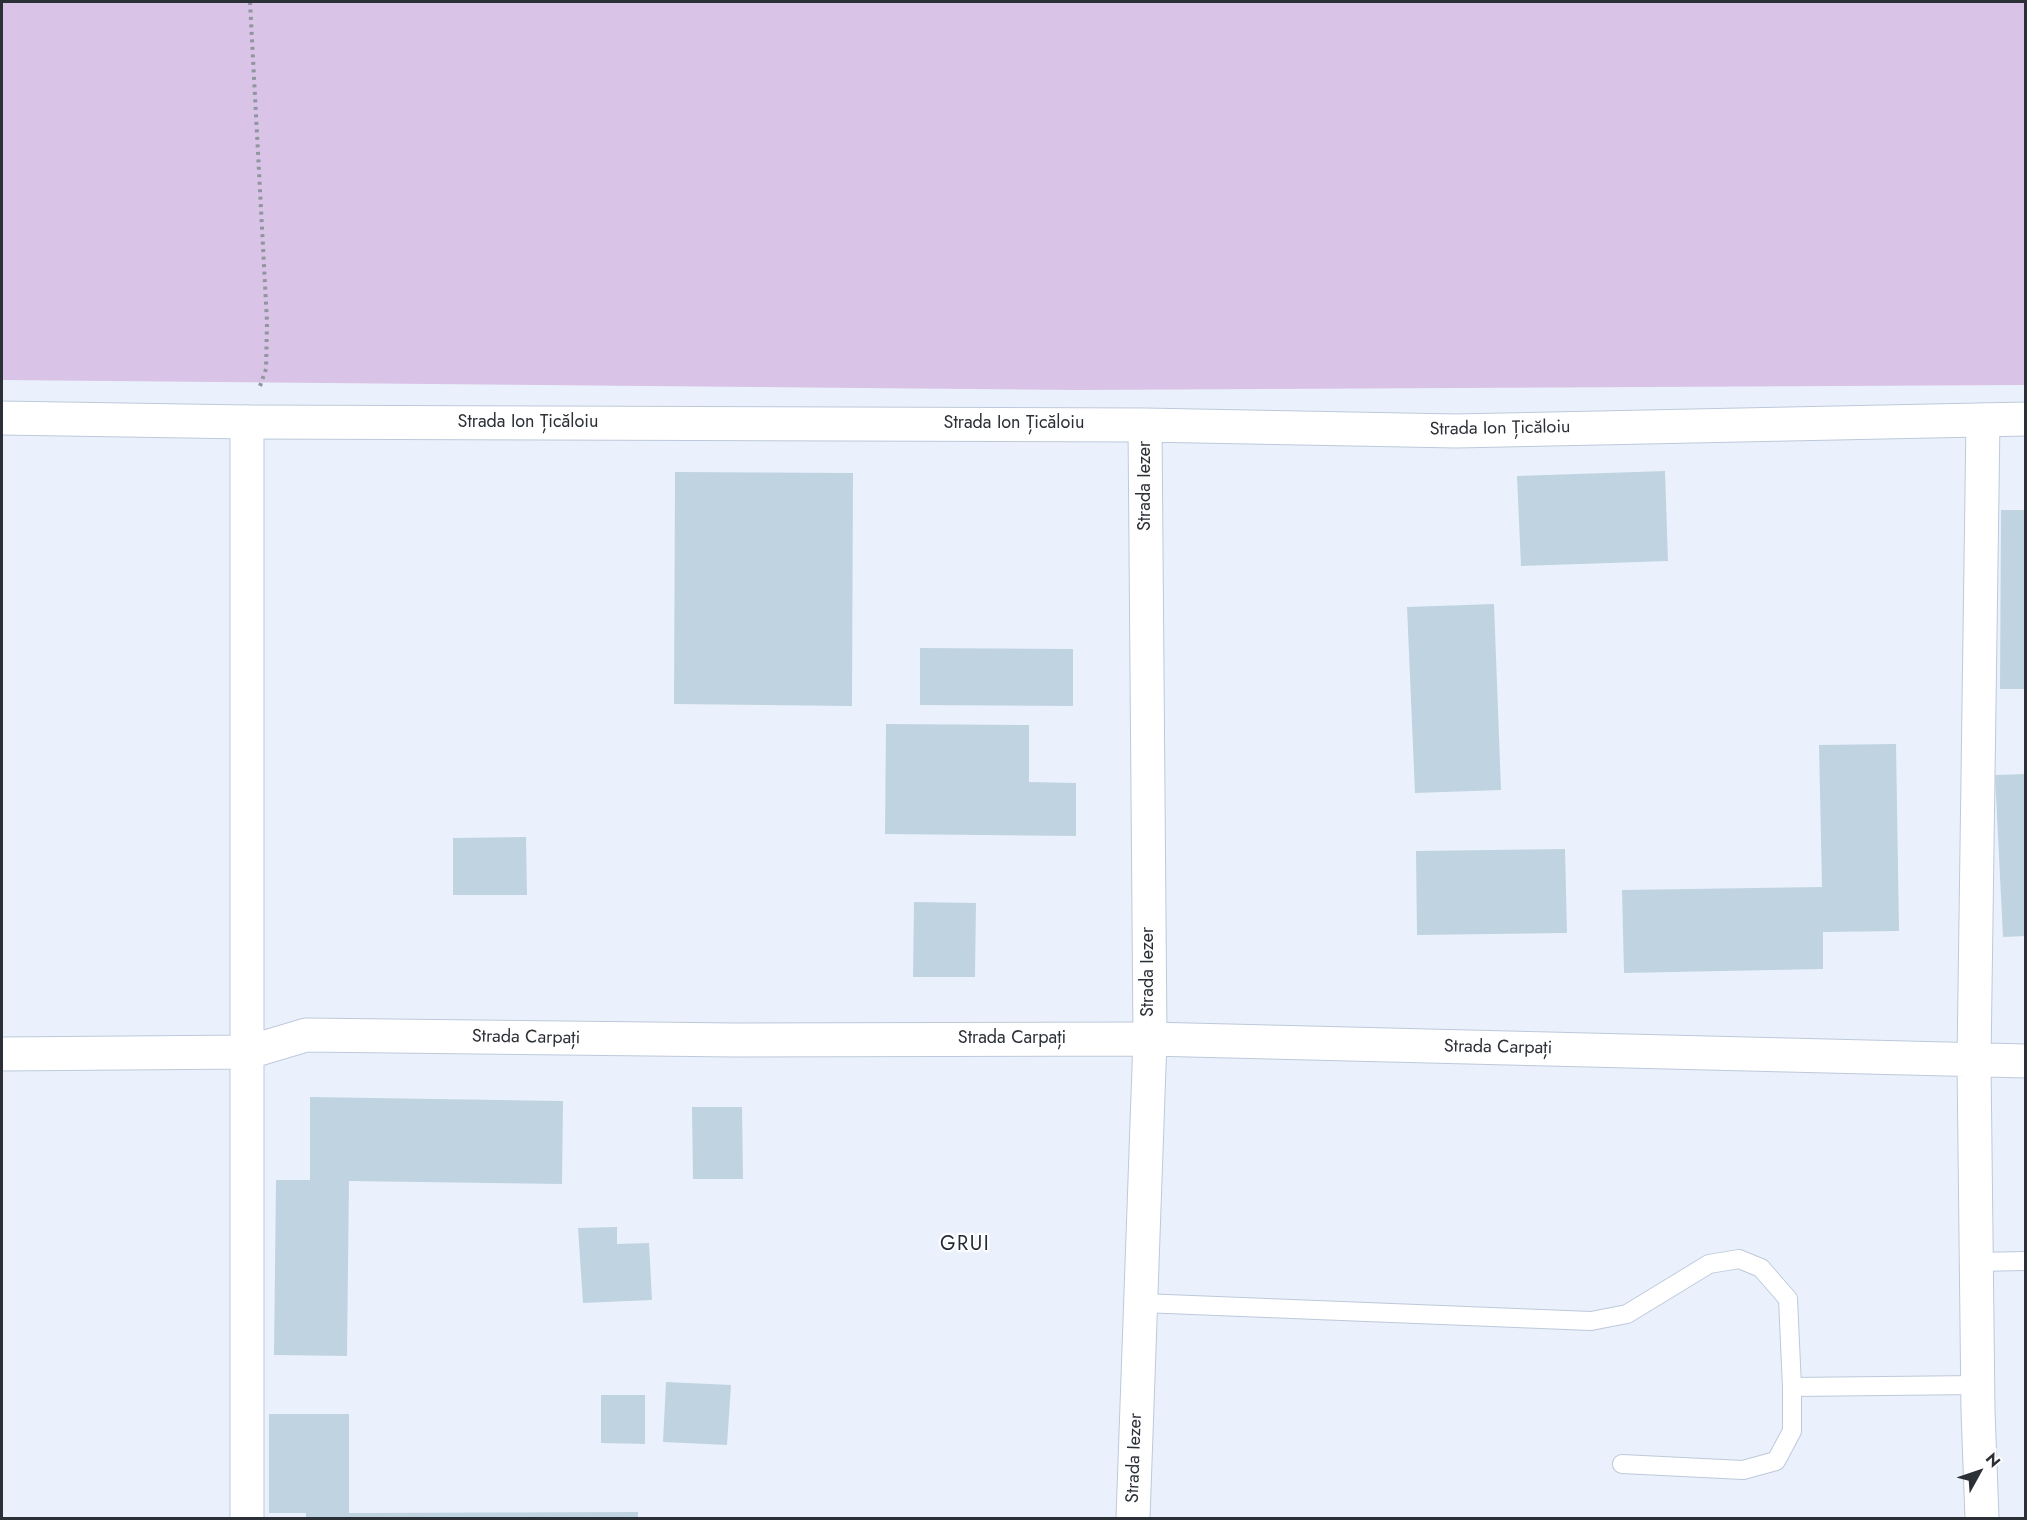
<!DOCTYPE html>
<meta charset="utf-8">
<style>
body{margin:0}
#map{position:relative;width:2027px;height:1520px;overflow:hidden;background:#eaf1fc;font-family:Jost,sans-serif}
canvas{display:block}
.frame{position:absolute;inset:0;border:3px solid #2b2f36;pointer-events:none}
.north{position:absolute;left:1949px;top:1442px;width:60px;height:60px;-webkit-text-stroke:4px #fefefe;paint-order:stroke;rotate:50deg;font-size:16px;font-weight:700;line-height:24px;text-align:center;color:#2b2f36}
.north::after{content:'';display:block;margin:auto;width:21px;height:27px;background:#2b2f36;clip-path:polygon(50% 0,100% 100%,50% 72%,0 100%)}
</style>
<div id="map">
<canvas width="2027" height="1520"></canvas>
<div class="frame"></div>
<div class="north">N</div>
</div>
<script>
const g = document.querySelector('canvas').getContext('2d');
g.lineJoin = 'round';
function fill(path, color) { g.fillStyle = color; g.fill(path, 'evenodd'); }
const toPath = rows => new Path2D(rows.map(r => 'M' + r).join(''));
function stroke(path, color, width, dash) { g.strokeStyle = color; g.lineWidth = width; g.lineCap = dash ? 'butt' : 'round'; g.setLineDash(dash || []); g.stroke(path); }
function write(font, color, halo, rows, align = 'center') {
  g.font = font + ' Jost,sans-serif'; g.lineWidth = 4.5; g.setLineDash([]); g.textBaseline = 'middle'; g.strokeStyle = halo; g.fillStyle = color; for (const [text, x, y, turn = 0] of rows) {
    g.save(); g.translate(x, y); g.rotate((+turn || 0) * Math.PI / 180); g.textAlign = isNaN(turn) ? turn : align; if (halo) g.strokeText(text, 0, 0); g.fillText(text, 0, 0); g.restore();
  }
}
const green = toPath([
 [2,2,2025,2,2025,385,1077,390,2,380]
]);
const building = toPath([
 [1665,471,1668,561,1521,566,1517,476],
 [675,472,853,473,852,706,674,704],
 [2001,510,2026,510,2026,689,2000,689],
 [1494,604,1501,790,1415,793,1407,607],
 [920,648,1073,649,1073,706,920,705],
 [886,724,1029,725,1029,782,1076,783,1076,836,885,834],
 [1896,744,1899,931,1823,932,1823,969,1624,973,1622,890,1822,887,1819,745],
 [2026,774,2026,936,2003,937,1995,775],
 [526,837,527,895,453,895,453,838],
 [1565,849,1567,933,1417,935,1416,851],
 [914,902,976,903,975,977,913,977],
 [310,1097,563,1101,562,1184,349,1181,347,1356,274,1355,276,1180,310,1180],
 [692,1107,742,1107,743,1179,693,1179],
 [617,1227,617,1244,649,1243,652,1300,583,1303,578,1228],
 [666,1382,731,1385,727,1445,663,1442],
 [601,1395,645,1395,645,1444,601,1443],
 [269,1414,349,1414,349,1513,638,1512,638,1518,306,1518,306,1513,269,1513]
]);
const path = toPath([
 [250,2,267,322,266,369,259,389]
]);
const service = toPath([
 [1976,1262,2026,1261],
 [1142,1303,1591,1321,1627,1314,1709,1264,1739,1259,1761,1268,1788,1299,1792,1387],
 [1622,1464,1743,1470,1776,1461,1792,1431,1792,1387,1978,1385]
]);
const minor = toPath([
 [247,422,247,1518],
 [2,1054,249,1052,306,1035,735,1040,1150,1039,2026,1061],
 [1982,1518,1978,1411,1974,1061,1983,420]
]);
const tertiary = toPath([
 [2,418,247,422,1145,425,1456,431,2026,419],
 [1133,1518,1150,1039,1145,425]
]);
const streetNames = [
 ["Strada Ion Țicăloiu",528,423],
 ["Strada Ion Țicăloiu",1014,424],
 ["Strada Ion Țicăloiu",1500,429,-1],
 ["Strada Iezer",1146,486,-90],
 ["Strada Iezer",1149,972,-90],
 ["Strada Carpați",526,1038,1],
 ["Strada Carpați",1012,1039],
 ["Strada Carpați",1498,1048,1],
 ["Strada Iezer",1135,1458,-88]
];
const neighbourhoodNames = [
 ["GRUI",965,1245]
];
fill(green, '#d9c3e6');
fill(building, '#bfd4e0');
stroke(service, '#bdc9db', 20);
stroke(minor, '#bdc9db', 35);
stroke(tertiary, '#bdc9db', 35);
stroke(path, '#90969f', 4, [3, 4.5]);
stroke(service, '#fff', 18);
stroke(minor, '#fff', 33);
stroke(tertiary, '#fff', 33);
write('18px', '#2b2f36', '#fefefe', streetNames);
g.letterSpacing = '1.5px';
write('20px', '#222b38', '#fefefe', neighbourhoodNames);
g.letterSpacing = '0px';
</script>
